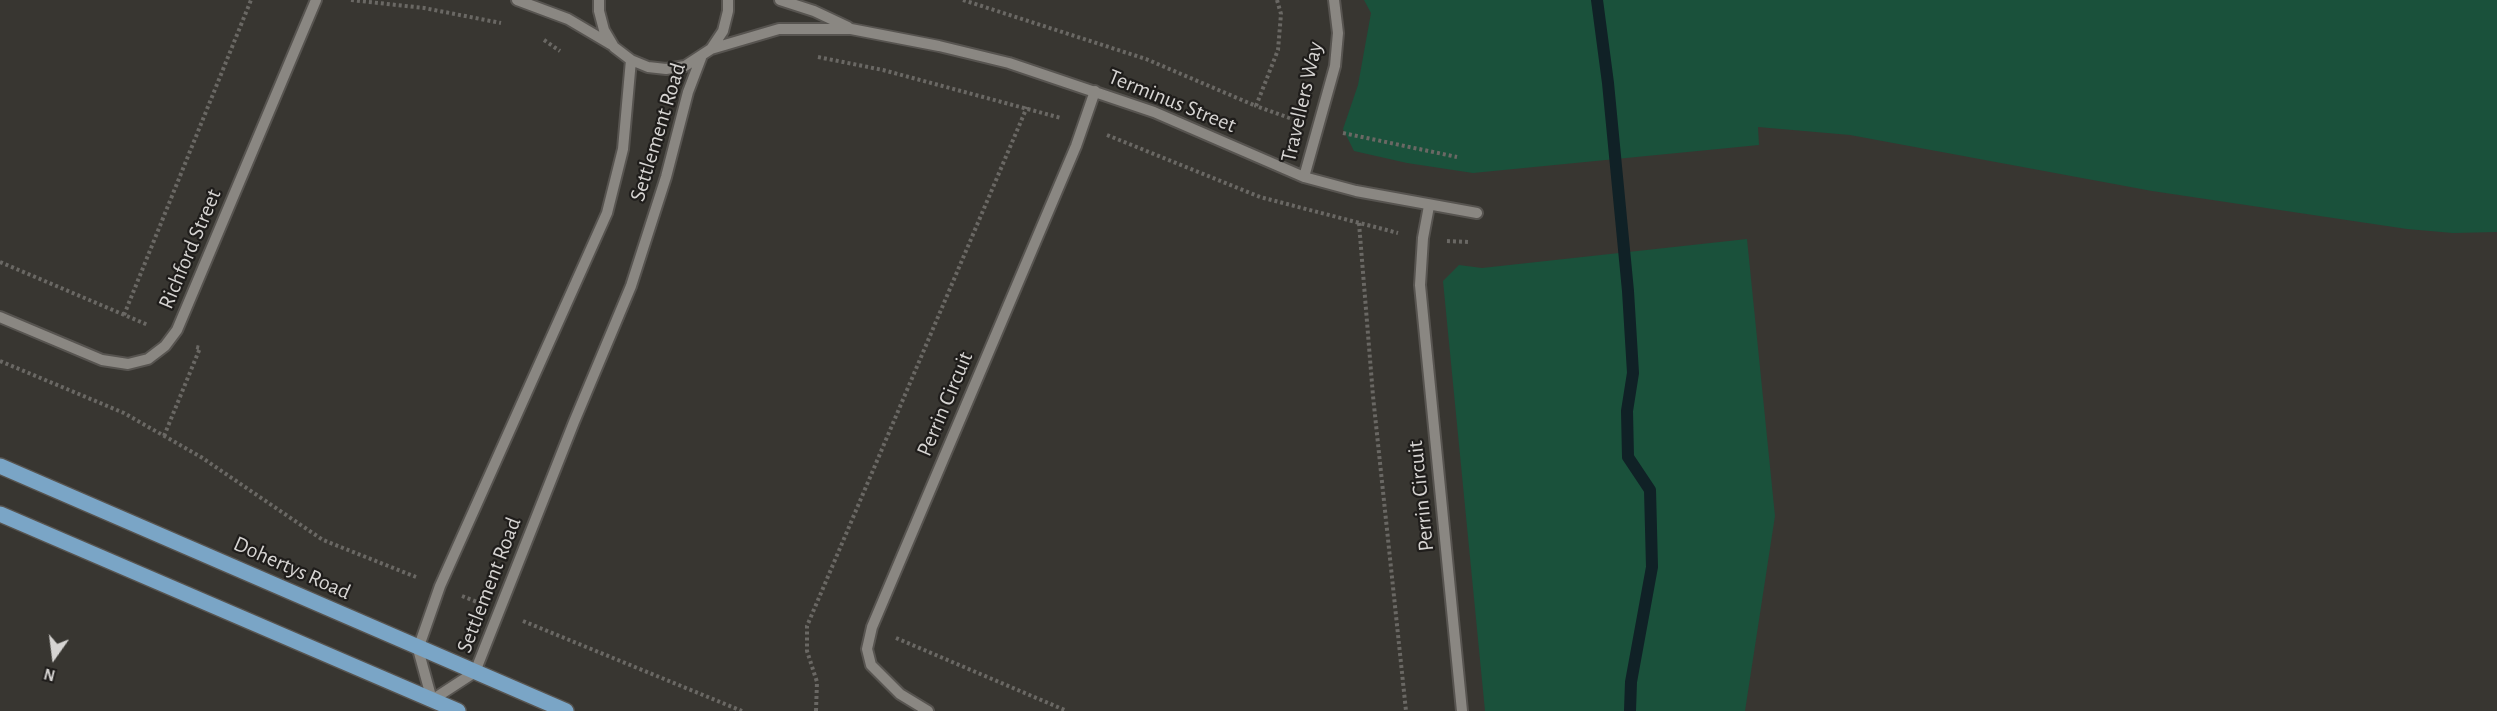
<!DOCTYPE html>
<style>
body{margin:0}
#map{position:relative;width:2497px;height:711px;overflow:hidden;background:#383631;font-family:"Alegreya Sans",sans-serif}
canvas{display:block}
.north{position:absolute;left:24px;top:627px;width:60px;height:60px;-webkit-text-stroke:4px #1f1d1b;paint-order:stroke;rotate:194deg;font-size:16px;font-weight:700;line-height:24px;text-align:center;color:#d6d4d2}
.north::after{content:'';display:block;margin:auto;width:21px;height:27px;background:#d6d4d2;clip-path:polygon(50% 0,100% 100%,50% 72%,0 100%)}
</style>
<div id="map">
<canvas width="2497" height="711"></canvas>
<div class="north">N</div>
</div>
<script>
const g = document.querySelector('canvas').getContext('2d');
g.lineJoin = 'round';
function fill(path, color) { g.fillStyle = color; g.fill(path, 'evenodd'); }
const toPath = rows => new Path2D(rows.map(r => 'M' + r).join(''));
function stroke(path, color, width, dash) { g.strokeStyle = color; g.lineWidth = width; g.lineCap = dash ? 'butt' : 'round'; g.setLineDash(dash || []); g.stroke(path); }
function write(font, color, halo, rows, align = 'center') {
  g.font = font + ' "Alegreya Sans",sans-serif'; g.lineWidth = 4.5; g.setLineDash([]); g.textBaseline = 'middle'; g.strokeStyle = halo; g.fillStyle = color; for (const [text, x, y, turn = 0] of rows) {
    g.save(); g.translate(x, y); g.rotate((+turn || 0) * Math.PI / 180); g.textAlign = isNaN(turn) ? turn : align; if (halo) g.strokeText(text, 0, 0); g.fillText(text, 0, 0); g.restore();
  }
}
const green = toPath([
 [1364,0,2497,0,2497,232,2453,233,2407,229,2152,191,1850,135,1758,127,1759,145,1473,173,1407,163,1354,151,1343,129,1358,85,1371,13],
 [1747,239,1775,516,1745,711,1485,711,1443,281,1459,265,1482,268]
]);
const stream = toPath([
 [1597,0,1608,83,1628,291,1633,373,1627,411,1628,457,1650,490,1652,567,1631,682,1630,711]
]);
const path = toPath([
 [351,0,424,8,501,23],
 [963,0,1146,59,1256,106],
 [1277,0,1281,14,1278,50,1256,106,1295,120],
 [544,40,560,51],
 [818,57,883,70,1061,118],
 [1343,133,1457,157],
 [1107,135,1260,197,1398,233],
 [1359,223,1373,396,1406,711],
 [1447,241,1468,242],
 [0,262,148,325],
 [124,315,251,0],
 [0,361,124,413,201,457,323,540,416,577],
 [164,436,200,348,196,347],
 [462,596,477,602],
 [523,621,742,711],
 [896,638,1067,711],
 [816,711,817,682,807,651,807,626,1027,107]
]);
const minor = toPath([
 [517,0,568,19,612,45],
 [599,0,599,11,604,30,614,47,631,60,648,67,666,69,685,66,711,49,723,31,728,11,728,0],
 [780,0,814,11,848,27],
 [711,49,779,29,851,29,939,46,1009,63,1154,112,1304,177,1356,191,1477,213],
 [631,60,623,149,607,213,440,586,418,649,432,700,475,672,574,422,631,286,666,177,688,92,701,58],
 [1304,177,1335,66,1338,33,1334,0],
 [1429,206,1423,238,1420,285,1462,711],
 [0,317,102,360,128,364,148,359,165,346,177,330,316,0],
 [928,711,900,694,871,665,867,649,872,627,1076,146,1095,91]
]);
const major = toPath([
 [0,466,566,711],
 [0,514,458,711]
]);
const streetNames = [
 ["Terminus Street",1172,101,22],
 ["Travellers Way",1302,102,-77],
 ["Settlement Road",658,132,-73],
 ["Richford Street",190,249,-67],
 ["Perrin Circuit",945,404,-67],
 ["Perrin Circuit",1421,496,-96],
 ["Dohertys Road",292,568,24],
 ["Settlement Road",489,585,-69]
];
fill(green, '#1a513b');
stroke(stream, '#102126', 12);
stroke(minor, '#575450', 14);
stroke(major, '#575450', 18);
stroke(path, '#6a6864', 4, [3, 3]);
stroke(minor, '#8a8782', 10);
stroke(major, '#7aa5c6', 15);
write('22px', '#d6d4d2', '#1f1d1b', streetNames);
</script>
